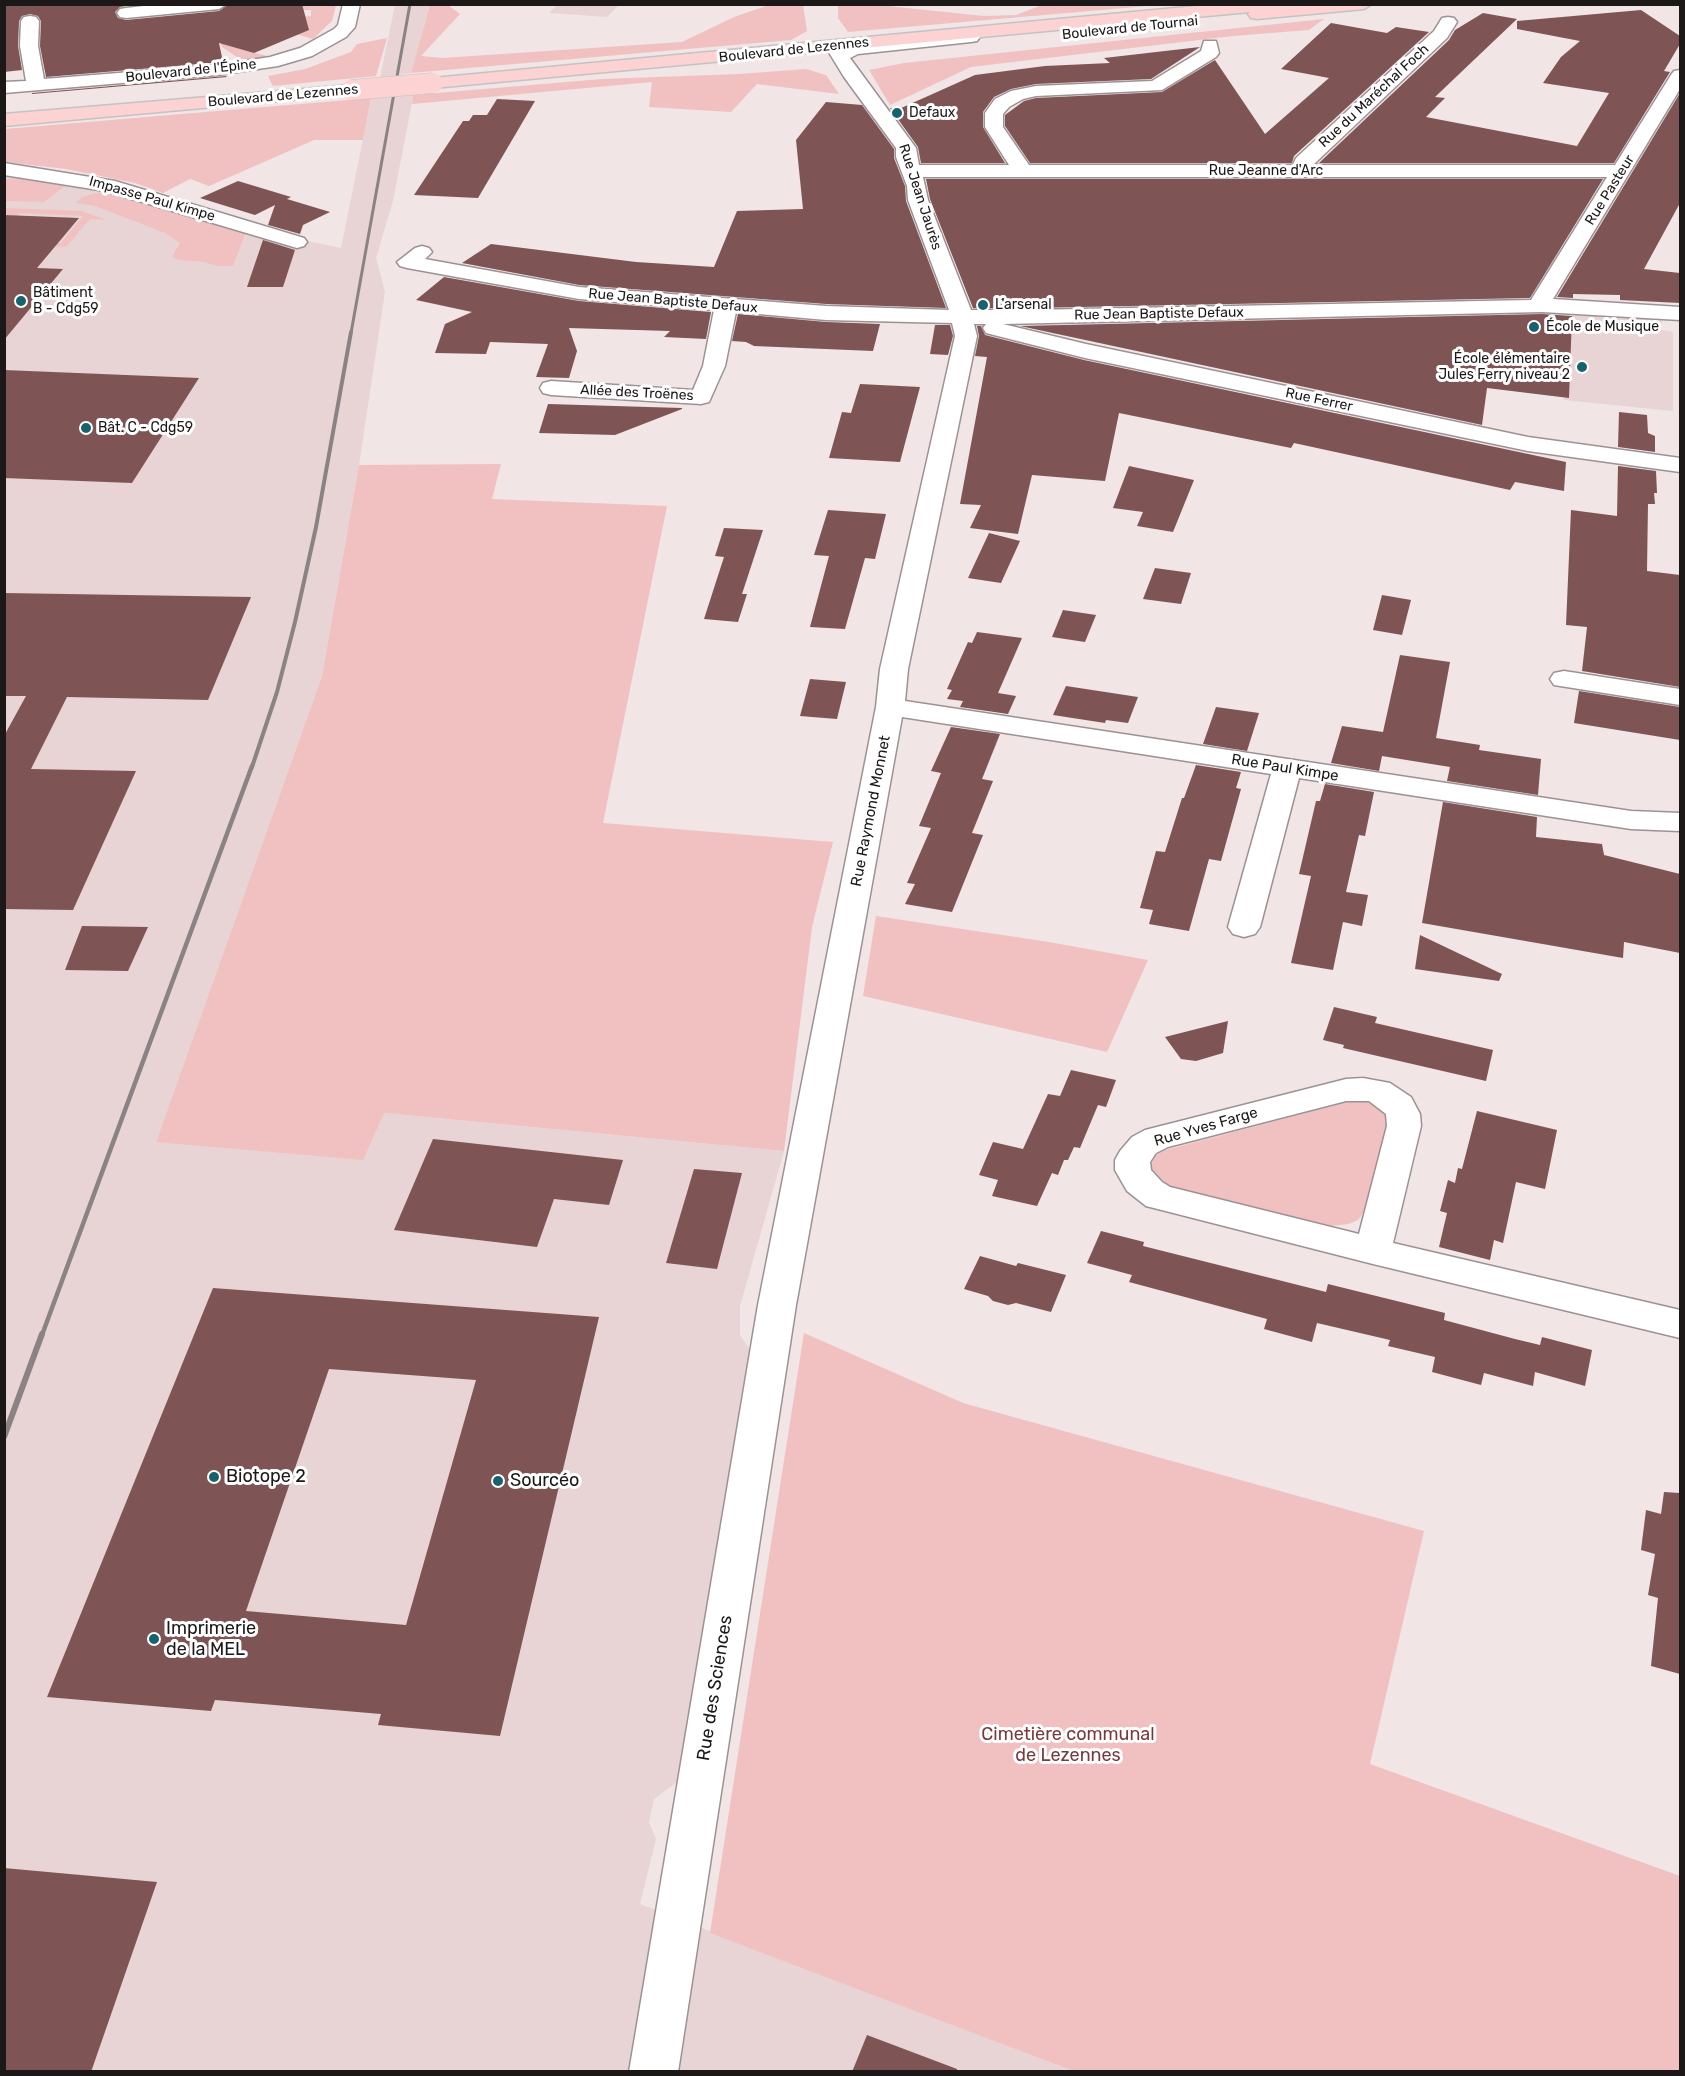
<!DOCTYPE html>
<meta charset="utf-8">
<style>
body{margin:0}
#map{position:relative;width:1685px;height:2076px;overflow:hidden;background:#f1e5e5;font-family:Rubik,sans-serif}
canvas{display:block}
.frame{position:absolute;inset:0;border:6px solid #1c1818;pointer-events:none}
</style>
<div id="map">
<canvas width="1685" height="2076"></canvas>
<div class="frame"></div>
</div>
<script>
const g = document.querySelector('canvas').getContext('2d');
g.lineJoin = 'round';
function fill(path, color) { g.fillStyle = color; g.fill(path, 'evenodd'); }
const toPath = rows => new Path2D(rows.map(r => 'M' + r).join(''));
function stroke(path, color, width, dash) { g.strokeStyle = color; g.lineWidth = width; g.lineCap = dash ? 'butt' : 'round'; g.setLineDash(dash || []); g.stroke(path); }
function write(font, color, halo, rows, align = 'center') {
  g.font = font + ' Rubik,sans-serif'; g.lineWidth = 6; g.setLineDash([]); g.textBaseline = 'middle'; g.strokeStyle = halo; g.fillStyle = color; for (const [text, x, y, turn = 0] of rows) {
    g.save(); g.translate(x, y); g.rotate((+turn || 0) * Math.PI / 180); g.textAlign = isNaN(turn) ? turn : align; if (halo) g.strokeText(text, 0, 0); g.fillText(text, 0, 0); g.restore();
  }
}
const built = toPath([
 [395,5,430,5,411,73,380,78],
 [557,5,557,4,619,5,607,17,549,13],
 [414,92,393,201,376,258,385,292,359,465,322,676,156,1142,383,1113,784,1151,740,1306,740,1335,754,1356,680,1780,654,1799,649,1822,656,1839,640,1904,1072,2071,5,2071,5,166,91,179,293,238,341,248,372,95],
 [1573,315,1662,319,1661,330,1673,332,1673,411,1564,400]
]);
const green = toPath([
 [838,4,878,5,984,16,1016,15,1042,5,1159,5,848,32,838,18],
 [301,5,336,5,332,21,313,39,273,27,227,45,267,56,244,62,222,47,220,42,258,21,311,16,311,10,303,10],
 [430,5,448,5,460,14,421,56,442,58,682,42,734,17,769,5,803,5,807,31,791,40,411,73],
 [1324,19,1309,30,1233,36,971,67,890,105,869,70,904,63],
 [387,38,376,76,273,86,268,76,305,69,351,52,357,44],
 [806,69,826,75,839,94,757,84,731,112,649,107,652,82,412,104,413,95,602,79,739,74],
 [371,98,363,140,314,140,209,186,190,179,163,193,135,183,66,169,5,162,5,129],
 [29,178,70,182,44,202,5,201,4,179],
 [105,191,246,232,233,266,218,266,203,262,180,260,172,257,180,243,165,233,95,206,76,203,82,197],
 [5,208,82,211,107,220,90,219,66,247,6,245,9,241,61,243,83,216,20,213,18,216,5,215],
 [501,464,492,499,667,506,603,823,833,842,812,927,784,1151,384,1113,363,1160,156,1142,322,676,359,465],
 [876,916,1049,942,1148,960,1107,1052,863,996],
 [1351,1101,1363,1101,1377,1105,1385,1111,1390,1121,1364,1212,1358,1220,1348,1224,1330,1226,1164,1185,1157,1181,1149,1167,1150,1160,1162,1151],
 [804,1333,963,1403,1424,1531,1370,1764,1680,1876,1680,2071,1073,2071,710,1933]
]);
const building = toPath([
 [4,4,137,4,120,7,115,12,118,18,126,20,219,11,229,4,302,4,309,30,254,53,219,43,223,62,46,77,40,46,41,21,38,16,30,14,22,16,19,21,18,46,22,70,4,72],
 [1641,10,1680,36,1680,44,1664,71,1670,72,1614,163,1319,163,1449,40,1455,30,1483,13,1517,19,1435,97,1445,98,1426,117,1577,146,1609,93,1543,83,1561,57,1580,41,1517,29,1517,21],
 [1331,23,1387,33,1396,27,1429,32,1294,156,1292,163,1030,163,1005,126,1005,115,1024,101,1036,98,1162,92,1215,60,1265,134,1329,78,1281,69],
 [1200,47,1151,79,1036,84,1011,89,994,97,983,112,983,127,1005,163,921,163,918,147,890,108,899,109,975,75,1045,66,1110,63,1104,58],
 [226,76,227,77,32,94,32,93],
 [1680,93,1680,203,1644,269,1680,273,1680,303,1620,300,1620,295,1573,294,1573,298,1557,297],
 [497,99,535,101,478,198,414,195,463,121,469,121,473,115,487,115],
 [826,102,862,105,894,149,894,158,905,186,906,201,946,308,826,304,579,285,462,263,491,244,636,262,714,267,737,211,803,209,796,140],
 [926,179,1603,179,1530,298,1031,308,973,308,930,199],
 [238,181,291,197,287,199,330,212,303,225,300,234,268,225,275,205,255,215,200,198],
 [4,215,79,218,37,268,63,269,4,340],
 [263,240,295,250,283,287,247,287],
 [444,277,579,301,711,312,706,339,664,337,670,331,569,328,577,351,569,378,536,377,548,344,490,342,486,354,435,353,445,324,472,312,416,300],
 [738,314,826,322,880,324,873,351,754,346,746,342,732,341],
 [1542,314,1572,316,1569,398,1487,388,1482,425,1020,326],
 [935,325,950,325,953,336,948,355,930,354],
 [977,326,981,326,985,335,1084,360,1566,462,1564,491,1515,482,1510,490,1294,443,1291,448,1119,413,1105,481,1032,475,1018,534,970,528,981,505,960,504,987,357,975,356,979,336],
 [4,370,199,378,132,483,4,478],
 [860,384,920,387,900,462,829,458,842,412,851,413],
 [548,404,682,408,682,409,615,435,539,433],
 [1619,412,1647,415,1648,433,1655,436,1655,452,1618,447],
 [1129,466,1194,480,1173,532,1137,526,1143,512,1113,508],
 [1618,466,1656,471,1657,493,1654,493,1655,504,1648,504,1647,571,1680,575,1680,687,1582,671,1587,627,1566,625,1571,510,1617,516],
 [828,510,886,514,875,559,865,558,845,629,810,627,829,556,814,555],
 [724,528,763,530,742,594,747,594,738,622,704,619,724,557,715,556],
 [989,533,1020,541,1001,583,968,578],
 [1155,568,1191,573,1181,604,1143,599],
 [4,593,251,597,208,700,67,697,31,769,136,771,73,910,4,909,4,736,26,696,4,696],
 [1382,595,1411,600,1402,635,1373,630],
 [1063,610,1096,615,1085,642,1052,637],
 [977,632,1022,638,998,693,1016,696,1008,714,960,707,963,701,947,699,952,690,947,689,968,642,972,643],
 [1400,655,1450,662,1436,738,1480,745,1479,750,1541,759,1538,795,1447,781,1450,767,1382,756,1379,771,1331,763,1342,726,1383,732],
 [810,679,846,682,837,719,800,716],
 [1066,686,1138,697,1128,723,1106,720,1105,723,1053,715],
 [1579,691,1680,707,1680,740,1574,723],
 [1216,707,1259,713,1247,751,1203,744],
 [951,727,1000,734,982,779,993,781,972,833,983,835,952,912,905,904,915,884,907,883,931,828,919,826,941,773,931,771],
 [1196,765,1241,772,1236,788,1241,789,1221,861,1209,859,1189,931,1149,924,1153,910,1140,908,1156,851,1165,852,1182,798,1184,798],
 [1325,784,1374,792,1365,836,1359,835,1346,892,1368,895,1362,926,1343,922,1333,970,1291,963,1311,876,1299,874,1316,801,1320,801],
 [1443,802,1537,817,1536,837,1602,844,1604,855,1680,874,1680,953,1624,942,1623,958,1422,923],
 [82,926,148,927,128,971,65,970],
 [1420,935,1502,974,1499,981,1415,969],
 [1334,1007,1377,1017,1375,1023,1493,1050,1486,1081,1343,1048,1344,1045,1323,1040],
 [1228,1021,1223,1053,1196,1061,1181,1059,1165,1037],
 [1071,1070,1116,1080,1106,1107,1098,1105,1080,1148,1074,1147,1068,1160,1064,1160,1058,1175,1052,1173,1037,1206,992,1196,998,1180,979,1175,993,1142,1023,1149,1048,1094,1060,1096],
 [1477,1111,1557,1130,1545,1189,1516,1182,1503,1243,1494,1240,1490,1260,1439,1247,1447,1213,1440,1211,1448,1180,1455,1183,1458,1168,1462,1169],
 [433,1139,623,1160,609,1205,554,1199,537,1247,394,1230],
 [694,1169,742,1173,717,1269,666,1263],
 [1101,1231,1144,1242,1143,1246,1326,1292,1328,1284,1445,1313,1444,1320,1515,1339,1540,1345,1542,1337,1592,1350,1585,1386,1535,1372,1533,1386,1484,1373,1481,1385,1432,1372,1435,1357,1388,1346,1390,1340,1317,1323,1312,1342,1264,1329,1267,1319,1129,1282,1132,1275,1087,1263],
 [980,1256,1016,1266,1018,1263,1066,1275,1051,1312,1016,1303,1008,1305,993,1301,988,1296,964,1289],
 [213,1288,599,1317,500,1736,378,1725,381,1714,215,1700,211,1711,47,1697],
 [329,1369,476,1380,406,1625,246,1611],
 [1664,1492,1680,1493,1680,1674,1651,1666,1658,1598,1648,1595,1655,1554,1641,1550,1646,1510,1661,1514],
 [4,1868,157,1882,91,2072,4,2072],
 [867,2035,957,2069,957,2072,852,2072]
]);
const minor = toPath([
 [161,4,227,4,219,9,126,18,120,17,117,13,120,9,126,8,161,4],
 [343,4,360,4,355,27,346,37,312,56,278,66,217,75,4,93,4,82,26,81,20,46,21,21,24,17,30,16,36,17,39,21,38,46,44,79,217,65,270,57,300,48,334,29,338,25,343,4],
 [1448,17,1454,18,1457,22,1447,38,1313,165,1615,165,1671,75,1674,71,1680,70,1680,89,1553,299,1680,307,1680,320,1542,312,1003,324,1086,344,1528,437,1680,458,1680,472,1528,451,1085,358,986,333,983,328,986,324,974,324,977,336,908,669,905,701,1631,811,1680,813,1680,831,1631,829,1299,778,1260,927,1255,934,1244,937,1233,934,1228,927,1271,774,902,717,796,1305,678,2072,629,2072,758,1305,876,707,880,669,955,336,952,323,826,320,736,312,725,366,709,402,701,404,551,395,543,393,540,388,543,383,551,381,693,390,703,366,714,310,579,299,407,268,400,266,397,262,415,248,422,246,429,248,432,252,425,259,579,287,826,306,949,310,908,200,907,186,896,157,896,148,844,77,825,46,828,42,840,42,844,47,857,44,971,32,977,33,980,37,977,41,971,42,858,54,850,58,916,148,919,165,1009,165,985,127,985,113,995,99,1011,91,1036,86,1152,81,1201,51,1204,41,1216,41,1219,53,1216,57,1162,90,1036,96,1023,99,1009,107,1003,114,1003,127,1029,165,1293,165,1296,158,1434,31,1442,18,1448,17],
 [923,177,1607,177,1531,300,1031,310,971,310,928,200,923,177],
 [4,163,115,181,304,238,307,242,304,246,297,248,105,191,4,175,4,163],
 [1564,671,1680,689,1680,705,1554,685,1550,679,1554,673,1564,671],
 [1363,1078,1390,1083,1411,1097,1420,1114,1421,1126,1393,1243,1680,1310,1680,1338,1373,1264,1146,1206,1127,1191,1115,1170,1115,1160,1120,1151,1132,1137,1145,1130,1346,1079,1363,1078],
 [1346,1101,1369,1101,1386,1114,1387,1126,1359,1234,1170,1187,1162,1182,1151,1170,1150,1162,1156,1153,1168,1147,1346,1101]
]);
const major = toPath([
 [1218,4,1372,4,1364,9,1257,19,1251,18,1248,14,1250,12,433,88,427,87,424,83,427,79,433,78,1218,4],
 [351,85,357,86,360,90,357,94,4,126,4,114,351,85]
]);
const railFar3 = toPath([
 [351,333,410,4]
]);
const railFar2 = toPath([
 [252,767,277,692,295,622,316,527,351,332]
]);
const railFar1 = toPath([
 [42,1335,252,766]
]);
const rail = toPath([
 [4,1437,42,1334]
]);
const majorBridge = toPath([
 [351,90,433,83]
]);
const markers = [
 [897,113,6,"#16626e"],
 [21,301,6,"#16626e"],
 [983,305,6,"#16626e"],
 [1534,327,6,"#16626e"],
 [1582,367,6,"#16626e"],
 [86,428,6,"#16626e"],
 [214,1477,6,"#16626e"],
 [498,1481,6,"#16626e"],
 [154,1639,6,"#16626e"]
];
const farStreetnames = [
 ["Boulevard de Tournai",1130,28,-6],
 ["Boulevard de Lezennes",794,50,-6],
 ["Boulevard de l'Épine",191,71,-6],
 ["Boulevard de Lezennes",283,96,-5],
 ["Rue du Maréchal Foch",1374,96,-43],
 ["Rue Jeanne d'Arc",1266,171],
 ["Rue Pasteur",1610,190,-58],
 ["Rue Jean Jaurès",920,197,72],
 ["Impasse Paul Kimpe",152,199,16],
 ["Rue Jean Baptiste Defaux",673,301,5],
 ["Rue Jean Baptiste Defaux",1159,314,-1],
 ["Allée des Troënes",637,393,3],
 ["Rue Ferrer",1319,400,12]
];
const farPoinames = [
 ["Defaux",909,113],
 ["Bâtiment",33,293],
 ["B - Cdg59",33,309],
 ["L'arsenal",995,305],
 ["École de Musique",1546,327],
 ["École élémentaire",1570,359,"right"],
 ["Jules Ferry niveau 2",1570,375,"right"],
 ["Bât. C - Cdg59",98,428]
];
const streetNames = [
 ["Rue Paul Kimpe",1285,768,9],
 ["Rue Raymond Monnet",871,811,-79],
 ["Rue Yves Farge",1206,1127,-16]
];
const nearPoinames = [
 ["Biotope 2",226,1477],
 ["Sourcéo",510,1481],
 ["Imprimerie",166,1629],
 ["de la MEL",166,1650]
];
const nearStreetnames = [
 ["Rue des Sciences",715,1688,-81]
];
const nearParknames = [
 ["Cimetière communal",1068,1735],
 ["de Lezennes",1068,1756]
];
fill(built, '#e8d4d4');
fill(green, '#f1c1c1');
fill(building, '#7f5455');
stroke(minor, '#9d9293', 3);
stroke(major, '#c4c3c3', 3);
fill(minor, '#fff');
fill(major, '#fdd2d3');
stroke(railFar3, '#8b8383', 3);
stroke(railFar2, '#8b8383', 4);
stroke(railFar1, '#8b8383', 4.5);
stroke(rail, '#8b8383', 6);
stroke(majorBridge, '#c4c3c3', 21, []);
stroke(majorBridge, '#fdd2d3', 20);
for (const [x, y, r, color] of markers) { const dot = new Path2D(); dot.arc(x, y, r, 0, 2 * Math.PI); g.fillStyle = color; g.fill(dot); stroke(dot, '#fff', 2); }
write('14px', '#1c1818', '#fff', farStreetnames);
write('14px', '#1c1818', '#fff', farPoinames, 'left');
write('15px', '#1c1818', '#fff', streetNames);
write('18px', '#1c1818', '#fff', nearPoinames, 'left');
write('18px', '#1c1818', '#fff', nearStreetnames);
write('18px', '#78393d', '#fff', nearParknames);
</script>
